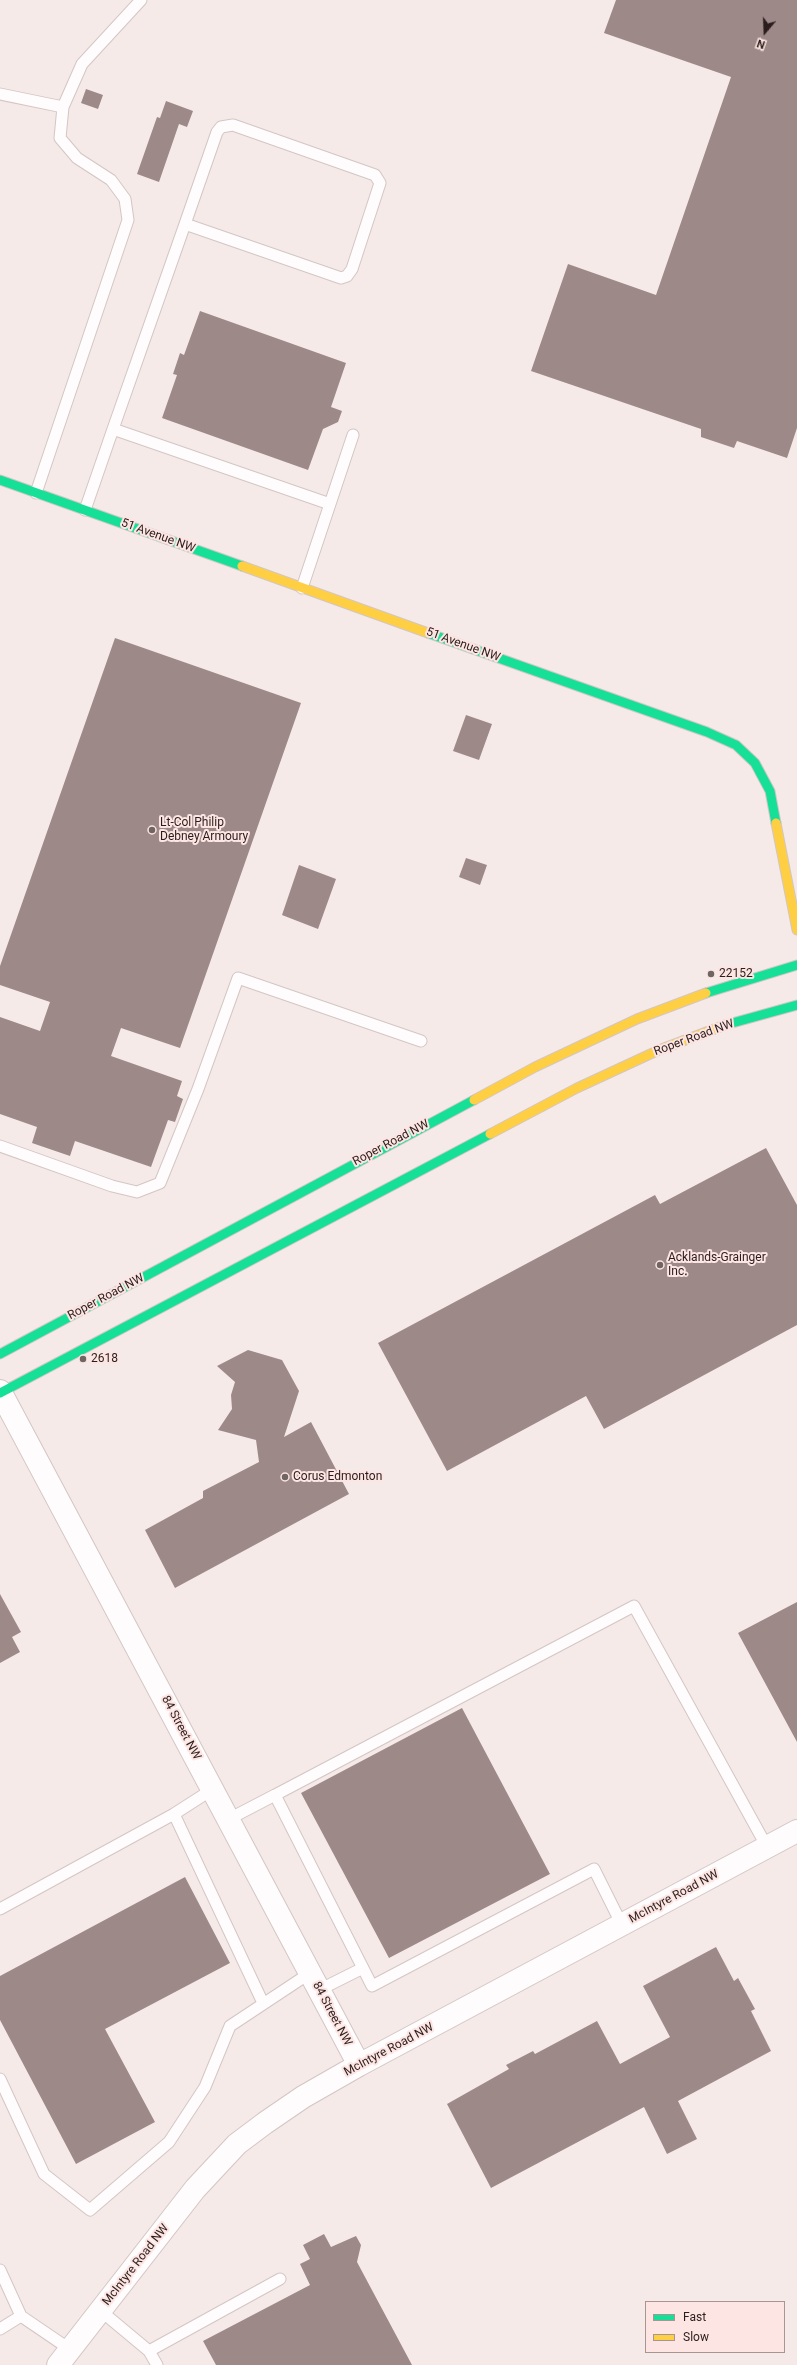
<!DOCTYPE html>
<style>
body{margin:0}
#map{position:relative;width:797px;height:2365px;overflow:hidden;background:#f6eae9;font-family:Roboto,sans-serif}
canvas{display:block}
.legend{position:absolute;left:645px;top:2301px;width:140px;height:52px;box-sizing:border-box;background:#fce5e3;border:1px solid #a89593;margin:0;padding:5px 7px;list-style:none;font-size:12px;color:#2a1d1b}
.legend li{display:flex;align-items:center;gap:8px;height:20px}
.legend b{width:20px;border:1px solid #a89593}
.north{position:absolute;left:745px;top:12px;width:40px;height:40px;-webkit-text-stroke:3px #fce5e3;paint-order:stroke;rotate:199deg;font-size:11px;font-weight:700;line-height:16px;text-align:center;color:#2a1d1b}
.north::after{content:'';display:block;margin:auto;width:14px;height:18px;background:#2a1d1b;clip-path:polygon(50% 0,100% 100%,50% 72%,0 100%)}
</style>
<div id="map">
<canvas width="797" height="2365"></canvas>
<ul class="legend">
<li><b style="height:5px;background:#16e098"></b>Fast</li>
<li><b style="height:5px;background:#ffcf43"></b>Slow</li>
</ul>
<div class="north">N</div>
</div>
<script>
const g = document.querySelector('canvas').getContext('2d');
g.lineJoin = 'round';
function fill(path, color) { g.fillStyle = color; g.fill(path, 'evenodd'); }
const toPath = rows => new Path2D(rows.map(r => 'M' + r).join(''));
function stroke(path, color, width, dash) { g.strokeStyle = color; g.lineWidth = width; g.lineCap = dash ? 'butt' : 'round'; g.setLineDash(dash || []); g.stroke(path); }
function write(font, color, halo, rows, align = 'center') {
  g.font = font + ' Roboto,sans-serif'; g.lineWidth = 4; g.setLineDash([]); g.textBaseline = 'middle'; g.strokeStyle = halo; g.fillStyle = color; for (const [text, x, y, turn = 0] of rows) {
    g.save(); g.translate(x, y); g.rotate((+turn || 0) * Math.PI / 180); g.textAlign = isNaN(turn) ? turn : align; if (halo) g.strokeText(text, 0, 0); g.fillText(text, 0, 0); g.restore();
  }
}
const building = toPath([
 [616,0,797,0,797,428,787,458,737,441,734,448,701,437,701,429,531,371,568,264,656,295,731,77,604,33],
 [86,89,103,95,98,109,81,103],
 [166,101,193,111,187,127,179,124,159,182,137,174,157,117,160,118],
 [200,311,346,363,331,407,342,411,338,422,323,429,308,470,162,418,177,375,173,374,180,353,184,355],
 [115,638,301,703,180,1048,121,1028,111,1056,182,1081,177,1096,183,1099,175,1122,168,1120,151,1167,75,1141,70,1156,32,1143,37,1127,0,1114,0,1017,40,1031,50,1002,0,985,0,966],
 [466,715,492,724,479,760,453,751],
 [466,858,487,865,480,885,459,877],
 [299,865,336,879,318,929,282,915],
 [766,1148,797,1205,797,1325,604,1429,586,1396,447,1471,378,1343,655,1195,660,1204],
 [248,1350,282,1360,299,1391,284,1437,311,1422,349,1494,175,1588,145,1530,203,1498,203,1491,259,1462,256,1440,218,1430,232,1409,231,1395,235,1382,217,1366],
 [0,1594,21,1632,12,1637,20,1652,0,1663],
 [797,1602,797,1742,738,1633],
 [462,1708,550,1874,389,1958,301,1793],
 [185,1877,230,1963,105,2029,155,2122,76,2164,0,2020,0,1976],
 [716,1947,734,1981,738,1978,755,2009,751,2011,771,2051,678,2101,697,2139,667,2154,644,2107,491,2188,447,2104,509,2069,506,2065,533,2051,535,2054,597,2021,620,2064,670,2037,643,1986],
 [324,2234,331,2247,356,2236,361,2245,357,2262,412,2365,216,2365,203,2341,310,2285,300,2264,310,2259,303,2245]
]);
const lane = toPath([
 [0,94,63,107],
 [113,429,330,504],
 [36,493,128,220,125,199,111,180,77,158,60,138,63,107,82,64,141,0],
 [85,510,113,429,185,224,217,132,221,127,233,125,375,175,380,183,352,269,347,276,341,278,185,224],
 [302,588,353,435],
 [0,1146,112,1186,137,1192,160,1183,198,1089,238,978,421,1041],
 [174,1814,263,2003],
 [229,1819,275,1795],
 [0,1909,174,1814,213,1789],
 [622,1925,594,1869,372,1986,275,1795,634,1606,767,1847],
 [319,1990,363,1968],
 [0,2079,44,2174,90,2210,169,2142,205,2087,230,2026,310,1973],
 [0,2270,21,2316],
 [101,2311,149,2351,157,2365],
 [0,2329,21,2316,71,2350],
 [149,2351,280,2279]
]);
const street = toPath([
 [0,1391,359,2065],
 [58,2365,195,2189,237,2144,265,2123,303,2097,359,2065,797,1831]
]);
const fast = toPath([
 [0,480,242,566],
 [428,633,707,732,736,745,755,763,770,791,776,823],
 [706,993,797,965],
 [725,1025,797,1005],
 [0,1354,474,1100],
 [0,1393,490,1134]
]);
const slow = toPath([
 [242,566,428,633],
 [776,823,797,930],
 [474,1100,535,1067,637,1019,706,993],
 [490,1134,577,1088,659,1050,725,1025]
]);
const markers = [
 [152,830,4,"#716563"],
 [711,974,4,"#716563"],
 [660,1265,4,"#716563"],
 [83,1359,4,"#716563"],
 [285,1477,4,"#716563"]
];
const streetNames = [
 ["51 Avenue NW",158,536,20],
 ["51 Avenue NW",463,645,20],
 ["Roper Road NW",694,1038,-20],
 ["Roper Road NW",391,1143,-28],
 ["Roper Road NW",106,1297,-28],
 ["84 Street NW",181,1728,62],
 ["McIntyre Road NW",674,1897,-28],
 ["84 Street NW",332,2014,62],
 ["McIntyre Road NW",389,2050,-28],
 ["McIntyre Road NW",136,2265,-52]
];
const poiNames = [
 ["Lt-Col Philip",160,823],
 ["Debney Armoury",160,837],
 ["22152",719,974],
 ["Acklands-Grainger",668,1258],
 ["Inc.",668,1272],
 ["2618",91,1359],
 ["Corus Edmonton",293,1477]
];
fill(building, '#9e8989');
stroke(lane, '#d3c6c5', 13);
stroke(street, '#d3c6c5', 24);
stroke(fast, '#d3c6c5', 11);
stroke(slow, '#d3c6c5', 11);
stroke(lane, '#fefcfc', 11);
stroke(street, '#fefcfc', 22);
stroke(fast, '#16e098', 9);
stroke(slow, '#ffcf43', 9);
for (const [x, y, r, color] of markers) { const dot = new Path2D(); dot.arc(x, y, r, 0, 2 * Math.PI); g.fillStyle = color; g.fill(dot); stroke(dot, '#fce5e3', 1.5); }
write('12px', '#2a1d1b', '#fce5e3', streetNames);
write('12px', '#2a1d1b', '#fce5e3', poiNames, 'left');
</script>
